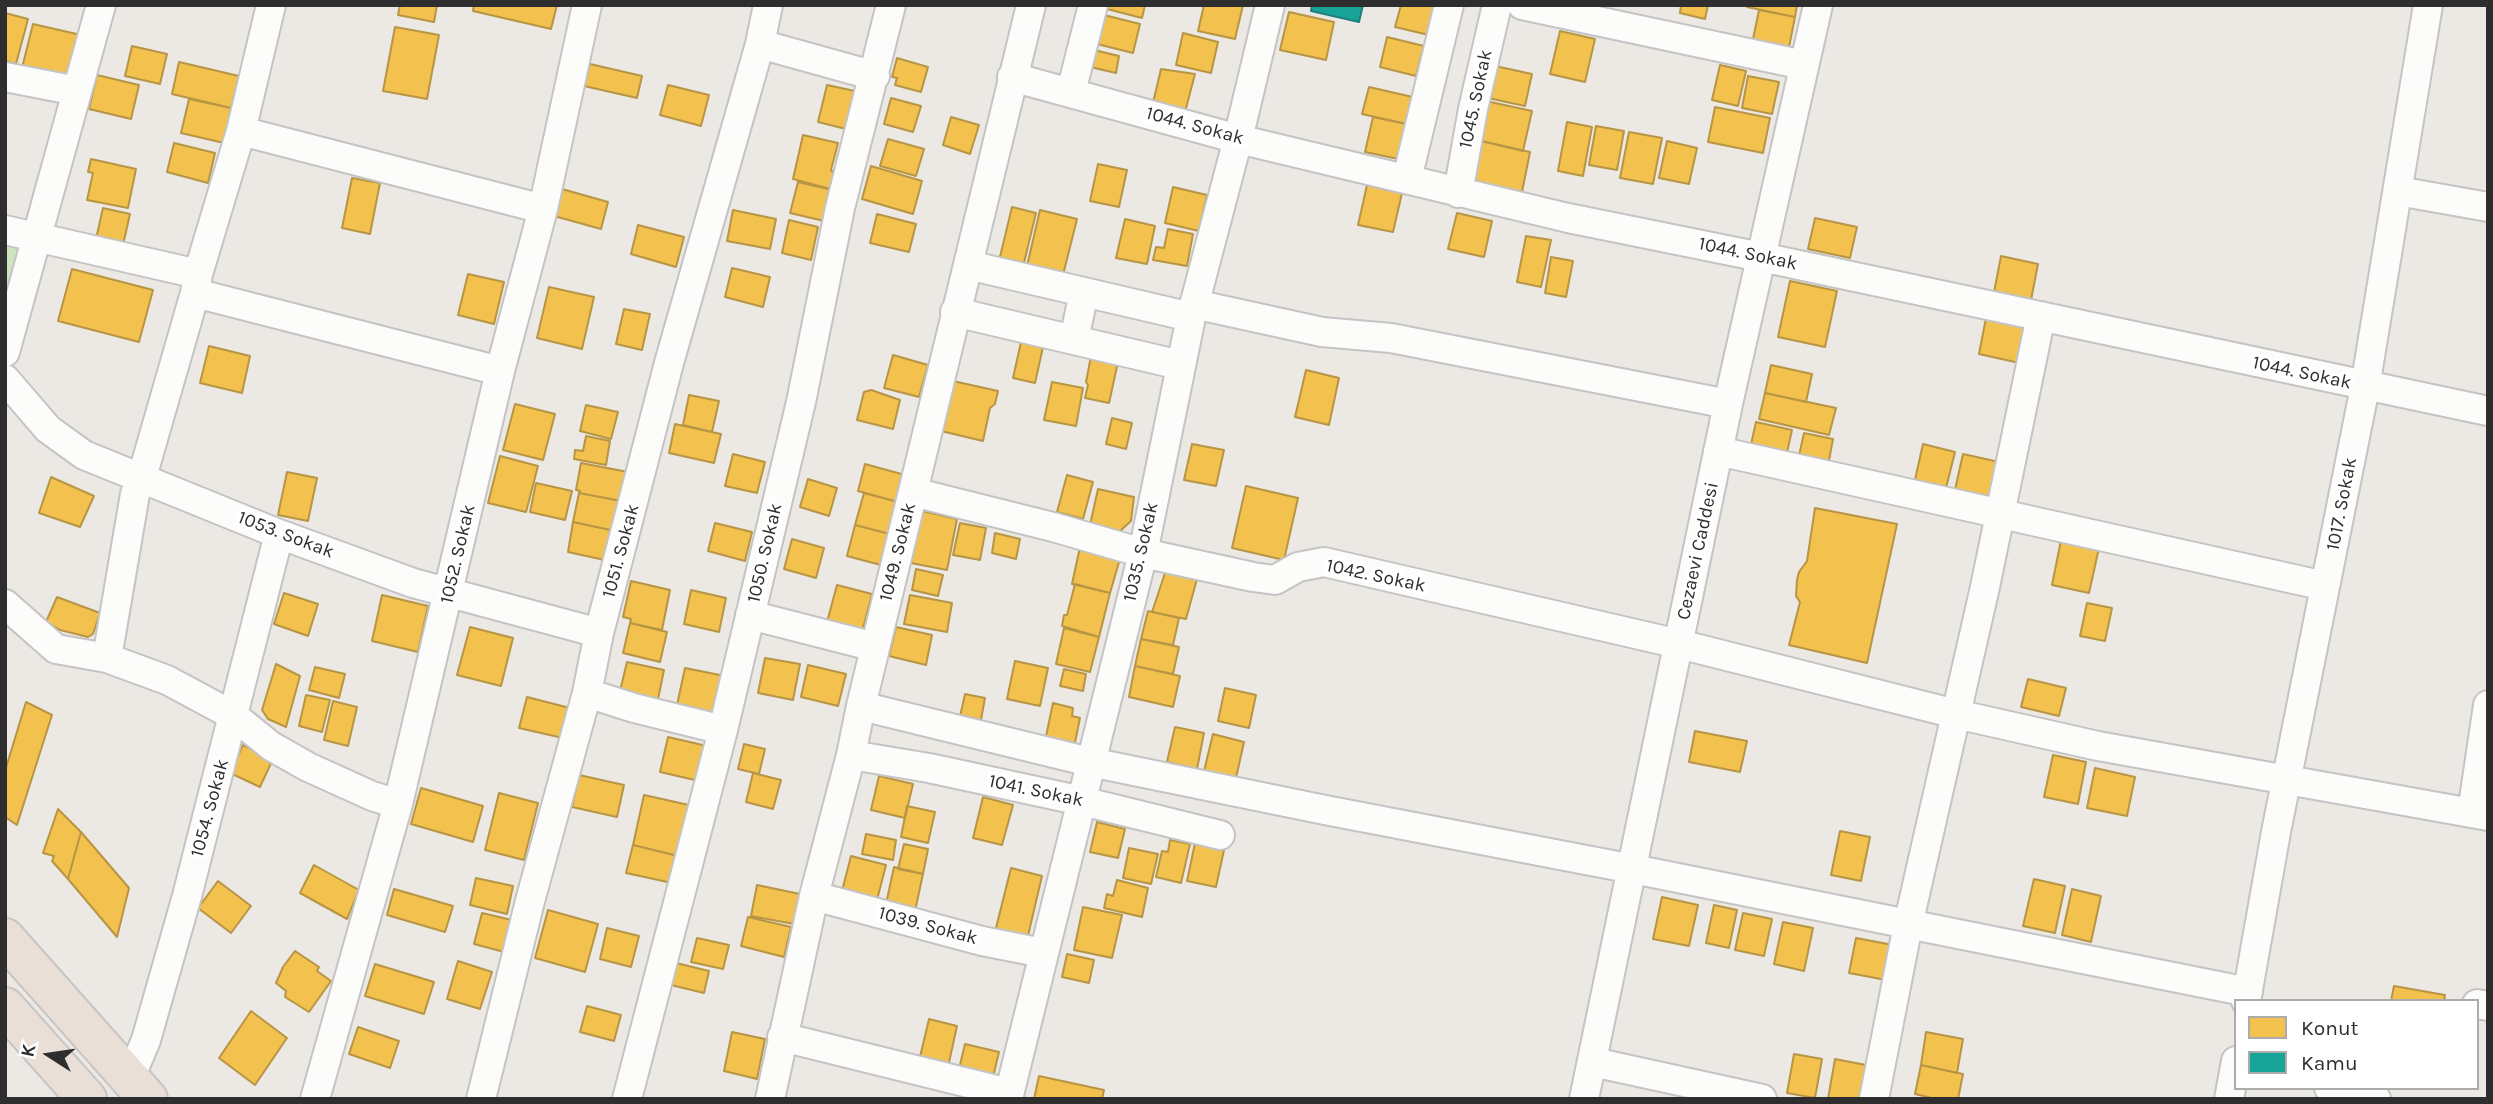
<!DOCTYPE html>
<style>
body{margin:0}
#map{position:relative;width:2493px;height:1104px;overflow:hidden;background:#ece8e4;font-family:Karla,sans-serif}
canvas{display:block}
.frame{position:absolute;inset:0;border:7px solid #2e2e2e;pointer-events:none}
.legend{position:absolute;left:2234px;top:999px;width:245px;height:91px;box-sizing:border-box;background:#fff;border:2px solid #ababab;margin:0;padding:9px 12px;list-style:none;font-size:21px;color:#2e2e2e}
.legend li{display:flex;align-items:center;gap:14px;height:35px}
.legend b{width:35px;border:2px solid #ababab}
.north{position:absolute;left:14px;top:1020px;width:70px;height:70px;-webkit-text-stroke:5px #fff;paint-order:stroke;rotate:282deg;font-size:19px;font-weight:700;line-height:28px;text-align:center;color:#2e2e2e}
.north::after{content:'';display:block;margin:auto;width:24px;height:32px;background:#2e2e2e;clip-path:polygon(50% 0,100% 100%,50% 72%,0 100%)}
</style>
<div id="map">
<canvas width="2493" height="1104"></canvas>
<div class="frame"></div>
<ul class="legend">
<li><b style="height:19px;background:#f2c14e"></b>Konut</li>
<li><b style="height:19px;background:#17a398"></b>Kamu</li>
</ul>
<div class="north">K</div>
</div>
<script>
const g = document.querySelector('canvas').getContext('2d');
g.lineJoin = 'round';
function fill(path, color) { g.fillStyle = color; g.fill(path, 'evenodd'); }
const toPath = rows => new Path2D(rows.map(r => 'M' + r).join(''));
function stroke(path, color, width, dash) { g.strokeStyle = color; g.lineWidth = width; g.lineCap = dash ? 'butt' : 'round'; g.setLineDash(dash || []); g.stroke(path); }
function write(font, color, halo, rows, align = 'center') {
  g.font = font + ' Karla,sans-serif'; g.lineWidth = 7; g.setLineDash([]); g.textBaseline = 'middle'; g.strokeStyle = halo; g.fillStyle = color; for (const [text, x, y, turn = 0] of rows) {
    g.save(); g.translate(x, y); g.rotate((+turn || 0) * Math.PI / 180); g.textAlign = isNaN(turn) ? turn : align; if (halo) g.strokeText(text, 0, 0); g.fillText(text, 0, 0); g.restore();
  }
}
const green = toPath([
 [5,240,21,246,5,314]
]);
const homes = toPath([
 [400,5,437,5,434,22,398,15,400,5],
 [474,5,557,5,551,29,473,11,474,5],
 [1108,5,1145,5,1142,18,1107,9,1108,5],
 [1204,5,1243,5,1235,39,1198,31,1204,5],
 [1401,5,1441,5,1433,36,1395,27,1401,5],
 [1681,5,1708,5,1705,19,1680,13,1681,5],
 [1748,5,1797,5,1795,17,1747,7,1748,5],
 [1759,10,1795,17,1788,52,1752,44,1759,10],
 [1289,12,1334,22,1326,60,1280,50,1289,12],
 [5,13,28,19,16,64,5,61,5,13],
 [1104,15,1140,24,1133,53,1097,44,1104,15],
 [33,24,81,35,69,80,22,68,33,24],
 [395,27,439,35,427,99,383,91,395,27],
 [1560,31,1595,39,1585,82,1550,74,1560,31],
 [1183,33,1218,42,1211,73,1176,65,1183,33],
 [1387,37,1424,46,1416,76,1380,67,1387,37],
 [132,46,167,54,160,84,125,76,132,46],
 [1094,50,1119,56,1116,73,1090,67,1094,50],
 [897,58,928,67,921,92,895,85,897,78,892,77,897,58],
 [179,62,239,76,231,108,172,94,179,62],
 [590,64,642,76,637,98,584,86,590,64],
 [1720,65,1746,71,1738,106,1712,100,1720,65],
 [1495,66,1532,74,1525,106,1488,98,1495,66],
 [1161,69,1195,74,1184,116,1152,107,1161,69],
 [97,75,139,85,131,119,89,109,97,75],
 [1748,76,1779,82,1772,114,1742,108,1748,76],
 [668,85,709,95,701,126,660,115,668,85],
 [827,85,855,91,846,129,818,122,827,85],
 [1369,87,1417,98,1411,125,1362,114,1369,87],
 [891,98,921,106,913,132,884,124,891,98],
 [189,99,231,108,224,143,181,133,189,99],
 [1486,101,1532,111,1523,151,1477,140,1486,101],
 [1715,107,1770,118,1763,153,1708,142,1715,107],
 [951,117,979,125,970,154,943,145,951,117],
 [1373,117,1411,125,1403,160,1365,152,1373,117],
 [1567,122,1592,127,1583,176,1558,171,1567,122],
 [1596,126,1624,131,1617,170,1589,165,1596,126],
 [1629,132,1662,138,1653,184,1620,178,1629,132],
 [803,135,838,143,831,170,834,173,830,189,793,179,803,135],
 [888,139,924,149,916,176,880,166,888,139],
 [1477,140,1530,152,1522,192,1480,184,1477,181,1469,178,1477,140],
 [1667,141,1697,148,1689,184,1659,178,1667,141],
 [174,143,215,153,208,183,167,172,174,143],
 [91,159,136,169,128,208,87,200,93,173,88,172,91,159],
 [1098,164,1127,170,1119,207,1090,201,1098,164],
 [871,166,922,181,913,214,862,199,871,166],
 [352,178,380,183,370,234,342,228,352,178],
 [798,182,832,190,824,221,790,213,798,182],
 [1367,185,1402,193,1393,232,1358,225,1367,185],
 [1173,187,1207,195,1199,231,1165,223,1173,187],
 [562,189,608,202,601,229,554,216,562,189],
 [1012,207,1036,213,1023,267,999,261,1012,207],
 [103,208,130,214,123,245,96,239,103,208],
 [733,210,776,219,770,249,727,241,733,210],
 [1040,210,1077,219,1063,275,1027,266,1040,210],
 [1457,213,1492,221,1484,257,1448,249,1457,213],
 [877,214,916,224,909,252,870,243,877,214],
 [1815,218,1857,227,1850,258,1808,249,1815,218],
 [1125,219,1155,226,1147,264,1116,258,1125,219],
 [789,220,818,227,811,260,782,253,789,220],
 [638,225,684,237,676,267,631,254,638,225],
 [1168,229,1193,234,1187,266,1153,260,1156,247,1164,248,1168,229],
 [1526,236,1551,240,1541,287,1517,282,1526,236],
 [2001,256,2038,264,2031,300,1994,292,2001,256],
 [1551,257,1573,261,1566,297,1545,293,1551,257],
 [732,268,770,277,763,307,725,297,732,268],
 [72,269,153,290,139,342,58,321,72,269],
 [468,274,504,282,494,324,458,315,468,274],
 [1790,281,1837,291,1825,347,1778,337,1790,281],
 [549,287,594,297,582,349,537,338,549,287],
 [624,309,650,314,642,350,616,344,624,309],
 [1986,318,2031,327,2024,364,1979,354,1986,318],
 [1021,342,1043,347,1035,383,1013,378,1021,342],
 [209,346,250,356,242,393,200,383,209,346],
 [893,355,928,365,919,397,884,388,893,355],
 [1091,356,1118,362,1109,403,1085,398,1088,385,1086,382,1091,356],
 [1771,365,1812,374,1806,402,1765,393,1771,365],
 [1306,370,1339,378,1329,425,1295,417,1306,370],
 [953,381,998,391,995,404,990,408,983,441,941,431,953,381],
 [1052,382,1083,388,1076,426,1044,420,1052,382],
 [871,390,900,400,893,429,857,420,864,392,871,390],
 [1765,393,1836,408,1829,435,1759,419,1765,393],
 [689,395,719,401,712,432,683,425,689,395],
 [515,404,555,414,543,460,503,450,515,404],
 [586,405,618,412,611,439,580,431,586,405],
 [1112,418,1132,423,1126,449,1106,444,1112,418],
 [1756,422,1792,430,1786,457,1750,449,1756,422],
 [675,424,721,434,714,463,669,453,675,424],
 [1804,433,1833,439,1828,466,1798,460,1804,433],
 [586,436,610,441,606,465,574,459,575,450,583,451,586,436],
 [1192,444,1224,450,1216,486,1184,480,1192,444],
 [1923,444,1955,452,1945,492,1914,484,1923,444],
 [733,454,765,462,757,493,725,486,733,454],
 [1963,454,1999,462,1990,502,1954,494,1963,454],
 [500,456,538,466,526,512,488,503,500,456],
 [581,463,628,472,621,501,579,493,580,491,576,490,581,463],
 [865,464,905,475,898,502,858,491,865,464],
 [287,472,317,478,308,521,278,515,287,472],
 [1067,475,1093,482,1083,519,1057,512,1067,475],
 [51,477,94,496,80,527,39,513,51,477],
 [808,479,837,488,829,516,800,507,808,479],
 [536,483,572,491,565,520,530,512,536,483],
 [1246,486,1298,498,1284,560,1232,548,1246,486],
 [1098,489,1134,497,1131,521,1119,532,1090,525,1098,489],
 [579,493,621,501,615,531,573,522,579,493],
 [864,493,898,502,890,534,855,525,864,493],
 [1815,508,1897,524,1867,663,1789,645,1800,602,1796,596,1797,580,1799,572,1807,561,1815,508],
 [922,511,957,519,947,570,911,563,922,511],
 [573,522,615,531,609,561,568,552,573,522],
 [715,523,752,532,745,561,708,551,715,523],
 [960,523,986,528,980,560,953,555,960,523],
 [855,525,890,534,881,565,847,556,855,525],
 [995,533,1020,539,1016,559,992,553,995,533],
 [792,539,824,548,816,578,784,569,792,539],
 [2061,540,2099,548,2089,593,2052,585,2061,540],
 [1080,547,1116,556,1119,562,1110,593,1072,584,1080,547],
 [916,569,943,575,938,596,912,590,916,569],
 [1165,573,1178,573,1197,579,1186,619,1152,612,1165,573],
 [631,581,670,590,662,630,630,623,631,619,623,617,631,581],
 [1075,584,1110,593,1099,637,1062,626,1064,615,1067,615,1075,584],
 [837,585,872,594,862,632,827,622,837,585],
 [691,590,726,598,719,632,684,624,691,590],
 [284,593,318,604,308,636,274,624,284,593],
 [382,595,428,606,418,652,372,641,382,595],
 [910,595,952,603,947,632,904,624,910,595],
 [57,597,100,613,93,634,88,637,60,630,46,622,57,597],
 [2087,603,2112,608,2105,641,2080,636,2087,603],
 [1148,611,1179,618,1173,645,1141,639,1148,611],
 [630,623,667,632,660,662,623,653,630,623],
 [470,627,513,638,501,686,457,675,470,627],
 [896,627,932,635,926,665,889,656,896,627],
 [1064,628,1099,637,1090,672,1056,664,1064,628],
 [1141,639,1179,647,1173,674,1135,666,1141,639],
 [765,658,800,664,793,700,758,693,765,658],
 [1015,661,1048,668,1040,706,1007,699,1015,661],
 [627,662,664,670,658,699,620,691,627,662],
 [276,664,300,676,286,727,268,719,262,710,276,664],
 [808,665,846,674,838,706,801,697,808,665],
 [1135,666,1180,676,1173,707,1129,697,1135,666],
 [315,667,345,674,339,698,309,690,315,667],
 [685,668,725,676,717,714,677,705,685,668],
 [1064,669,1086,674,1083,691,1060,686,1064,669],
 [2028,679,2066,688,2059,716,2021,707,2028,679],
 [1225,688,1256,695,1249,728,1218,721,1225,688],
 [965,694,985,698,980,725,959,721,965,694],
 [306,695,330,700,322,732,299,726,306,695],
 [527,697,570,708,563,738,519,728,527,697],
 [333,701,357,707,348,746,324,740,333,701],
 [26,702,52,715,17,825,5,817,5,771,26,702],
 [1053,703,1073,708,1072,716,1080,718,1074,747,1045,741,1053,703],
 [1175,727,1204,733,1197,769,1167,762,1175,727],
 [1695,731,1747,741,1740,772,1689,762,1695,731],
 [1213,734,1244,742,1236,778,1204,771,1213,734],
 [668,737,707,746,699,781,660,772,668,737],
 [744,744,765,749,759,774,738,769,744,744],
 [243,745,273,759,260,787,230,773,243,745],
 [2053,755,2086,762,2078,804,2044,797,2053,755],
 [2095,768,2135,777,2127,816,2087,808,2095,768],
 [753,773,781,780,773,809,746,802,753,773],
 [579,775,624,785,617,817,572,807,579,775],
 [879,776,913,784,905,818,871,810,879,776],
 [421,788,483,806,473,842,411,824,421,788],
 [499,793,538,803,524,860,485,850,499,793],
 [644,795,689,805,678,856,633,845,644,795],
 [983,797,1013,805,1002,845,973,838,983,797],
 [907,806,935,812,928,843,901,837,907,806],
 [58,809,81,832,68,879,52,861,54,856,43,853,58,809],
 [1097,822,1125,829,1118,858,1090,852,1097,822],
 [1840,831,1870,837,1861,881,1831,875,1840,831],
 [81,832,129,888,117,937,68,879,81,832],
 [866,834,896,840,893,860,862,854,866,834],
 [1170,840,1190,844,1181,883,1156,877,1162,851,1168,852,1170,840],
 [1195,843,1224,850,1216,887,1187,881,1195,843],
 [904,844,928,849,923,874,898,869,904,844],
 [633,845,678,856,672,883,626,873,633,845],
 [1129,848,1158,854,1151,884,1123,878,1129,848],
 [851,856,886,865,877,900,842,891,851,856],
 [314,865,359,890,347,919,300,893,314,865],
 [894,867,923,874,915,911,886,904,894,867],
 [1011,868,1042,876,1027,940,995,932,1011,868],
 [476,878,513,886,507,914,470,905,476,878],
 [2034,879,2065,886,2055,933,2023,926,2034,879],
 [1117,880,1148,888,1142,917,1104,908,1107,894,1113,896,1117,880],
 [218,881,251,906,231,933,198,908,218,881],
 [757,885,800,894,794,924,751,916,757,885],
 [394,889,453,906,445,932,387,915,394,889],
 [2072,889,2101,896,2091,942,2062,935,2072,889],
 [1662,897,1698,905,1689,946,1653,939,1662,897],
 [1714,905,1737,910,1729,948,1706,943,1714,905],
 [1083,907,1122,915,1112,958,1074,950,1083,907],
 [548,910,598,924,585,972,535,958,548,910],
 [482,913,516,921,508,953,474,944,482,913],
 [1743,913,1772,919,1764,956,1735,950,1743,913],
 [748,917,791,927,784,957,741,946,748,917],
 [1783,922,1813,928,1804,971,1774,964,1783,922],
 [607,928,639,936,631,967,600,959,607,928],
 [697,938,729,945,723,969,691,962,697,938],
 [1856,938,1893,945,1886,980,1849,973,1856,938],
 [295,951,319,967,317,971,331,981,309,1012,285,997,286,991,276,983,283,967,295,951],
 [1067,954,1094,960,1089,983,1062,977,1067,954],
 [458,961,492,972,480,1009,447,999,458,961],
 [676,963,709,971,704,993,671,985,676,963],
 [375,964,434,982,424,1014,365,996,375,964],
 [2394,986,2445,995,2444,1001,2391,1001,2394,986],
 [587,1006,621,1015,614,1041,580,1032,587,1006],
 [251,1011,287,1038,255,1085,219,1058,251,1011],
 [929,1019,957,1026,948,1067,919,1061,929,1019],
 [358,1027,399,1041,390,1068,349,1054,358,1027],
 [732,1032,765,1039,757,1079,724,1071,732,1032],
 [1926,1032,1963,1039,1957,1073,1921,1065,1926,1032],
 [965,1044,999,1052,993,1077,959,1069,965,1044],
 [1794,1054,1822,1059,1815,1098,1787,1093,1794,1054],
 [1835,1059,1866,1065,1860,1099,1828,1099,1835,1059],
 [1921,1065,1963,1074,1958,1099,1936,1099,1915,1094,1921,1065],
 [1039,1076,1104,1090,1102,1099,1034,1099,1039,1076]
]);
const public = toPath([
 [1312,5,1363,5,1359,22,1311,11,1312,5]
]);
const minor = toPath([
 [1522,5,1804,65],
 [760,44,875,76],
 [5,77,77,91],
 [1012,77,1238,139,1568,218,1761,257,2488,411],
 [1071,92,1093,5],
 [241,131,543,209],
 [1407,179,1449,5],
 [2398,191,2488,207],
 [1458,193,1473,109,1497,5],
 [5,230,198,274],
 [968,265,1191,317],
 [195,293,500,371],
 [1194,304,1322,332,1391,338,1728,404],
 [955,312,1180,365],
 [1074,340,1084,292],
 [5,352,101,5],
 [5,379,48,429,84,455,279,534,413,583,599,633],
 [1718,451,2325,586],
 [913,492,1053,527,1143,553,1253,577,1275,580,1298,567,1324,562,1679,644,1956,714,2098,746,2488,816],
 [5,604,56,649,107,658,167,680,234,716,271,746,308,767,372,796,398,804],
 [750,615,875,647],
 [107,658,135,494,142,477,195,293,198,274,241,131,271,5],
 [587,693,634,708,723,730],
 [861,706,1090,762,1325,810,1633,869,2248,992],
 [851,755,929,768,1082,801,1220,835],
 [2472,813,2488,705],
 [814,896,982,941,1043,953],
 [2246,1001,2276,832,2365,387,2428,5],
 [2477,1004,2488,1006],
 [782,1037,1009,1093],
 [1593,1062,1762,1099],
 [130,1078,146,1040,187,896,279,534],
 [2329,1088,2376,1099],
 [315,1099,398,804,500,371,543,209,587,5],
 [481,1099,530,901,587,693,599,633,669,363,760,44,768,5],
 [627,1099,723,730,801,402,840,208,891,5],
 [770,1099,814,896,851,755,861,706,1031,5],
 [1008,1099,1143,553,1191,317,1238,139,1270,5],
 [1584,1099,1728,404,1818,5],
 [1874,1099,1908,925,1985,587,2041,316],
 [2229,1099,2236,1061]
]);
const highway = toPath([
 [5,938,148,1099],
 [5,1007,87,1099]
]);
const streetNames = [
 ["1045. Sokak",1476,99,-78],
 ["1044. Sokak",1195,126,15],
 ["1044. Sokak",1748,254,12],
 ["1044. Sokak",2302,373,12],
 ["1017. Sokak",2342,504,-79],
 ["1053. Sokak",286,535,21],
 ["1051. Sokak",621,551,-75],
 ["Cezaevi Caddesi",1698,551,-78],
 ["1049. Sokak",898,552,-76],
 ["1035. Sokak",1141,552,-77],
 ["1050. Sokak",765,553,-77],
 ["1052. Sokak",458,554,-77],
 ["1042. Sokak",1376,576,12],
 ["1041. Sokak",1036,791,12],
 ["1054. Sokak",210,808,-75],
 ["1039. Sokak",928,926,15]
];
fill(green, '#cee6be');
fill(homes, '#f2c14e');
stroke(homes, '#b79544', 2);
fill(public, '#17a398');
stroke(public, '#1e8078', 2);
stroke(minor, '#c5c4c5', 32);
stroke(highway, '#c6c5c4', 42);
stroke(minor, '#fcfcfb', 28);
stroke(highway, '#eadfd6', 38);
write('19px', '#2e2e2e', '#fff', streetNames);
</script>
